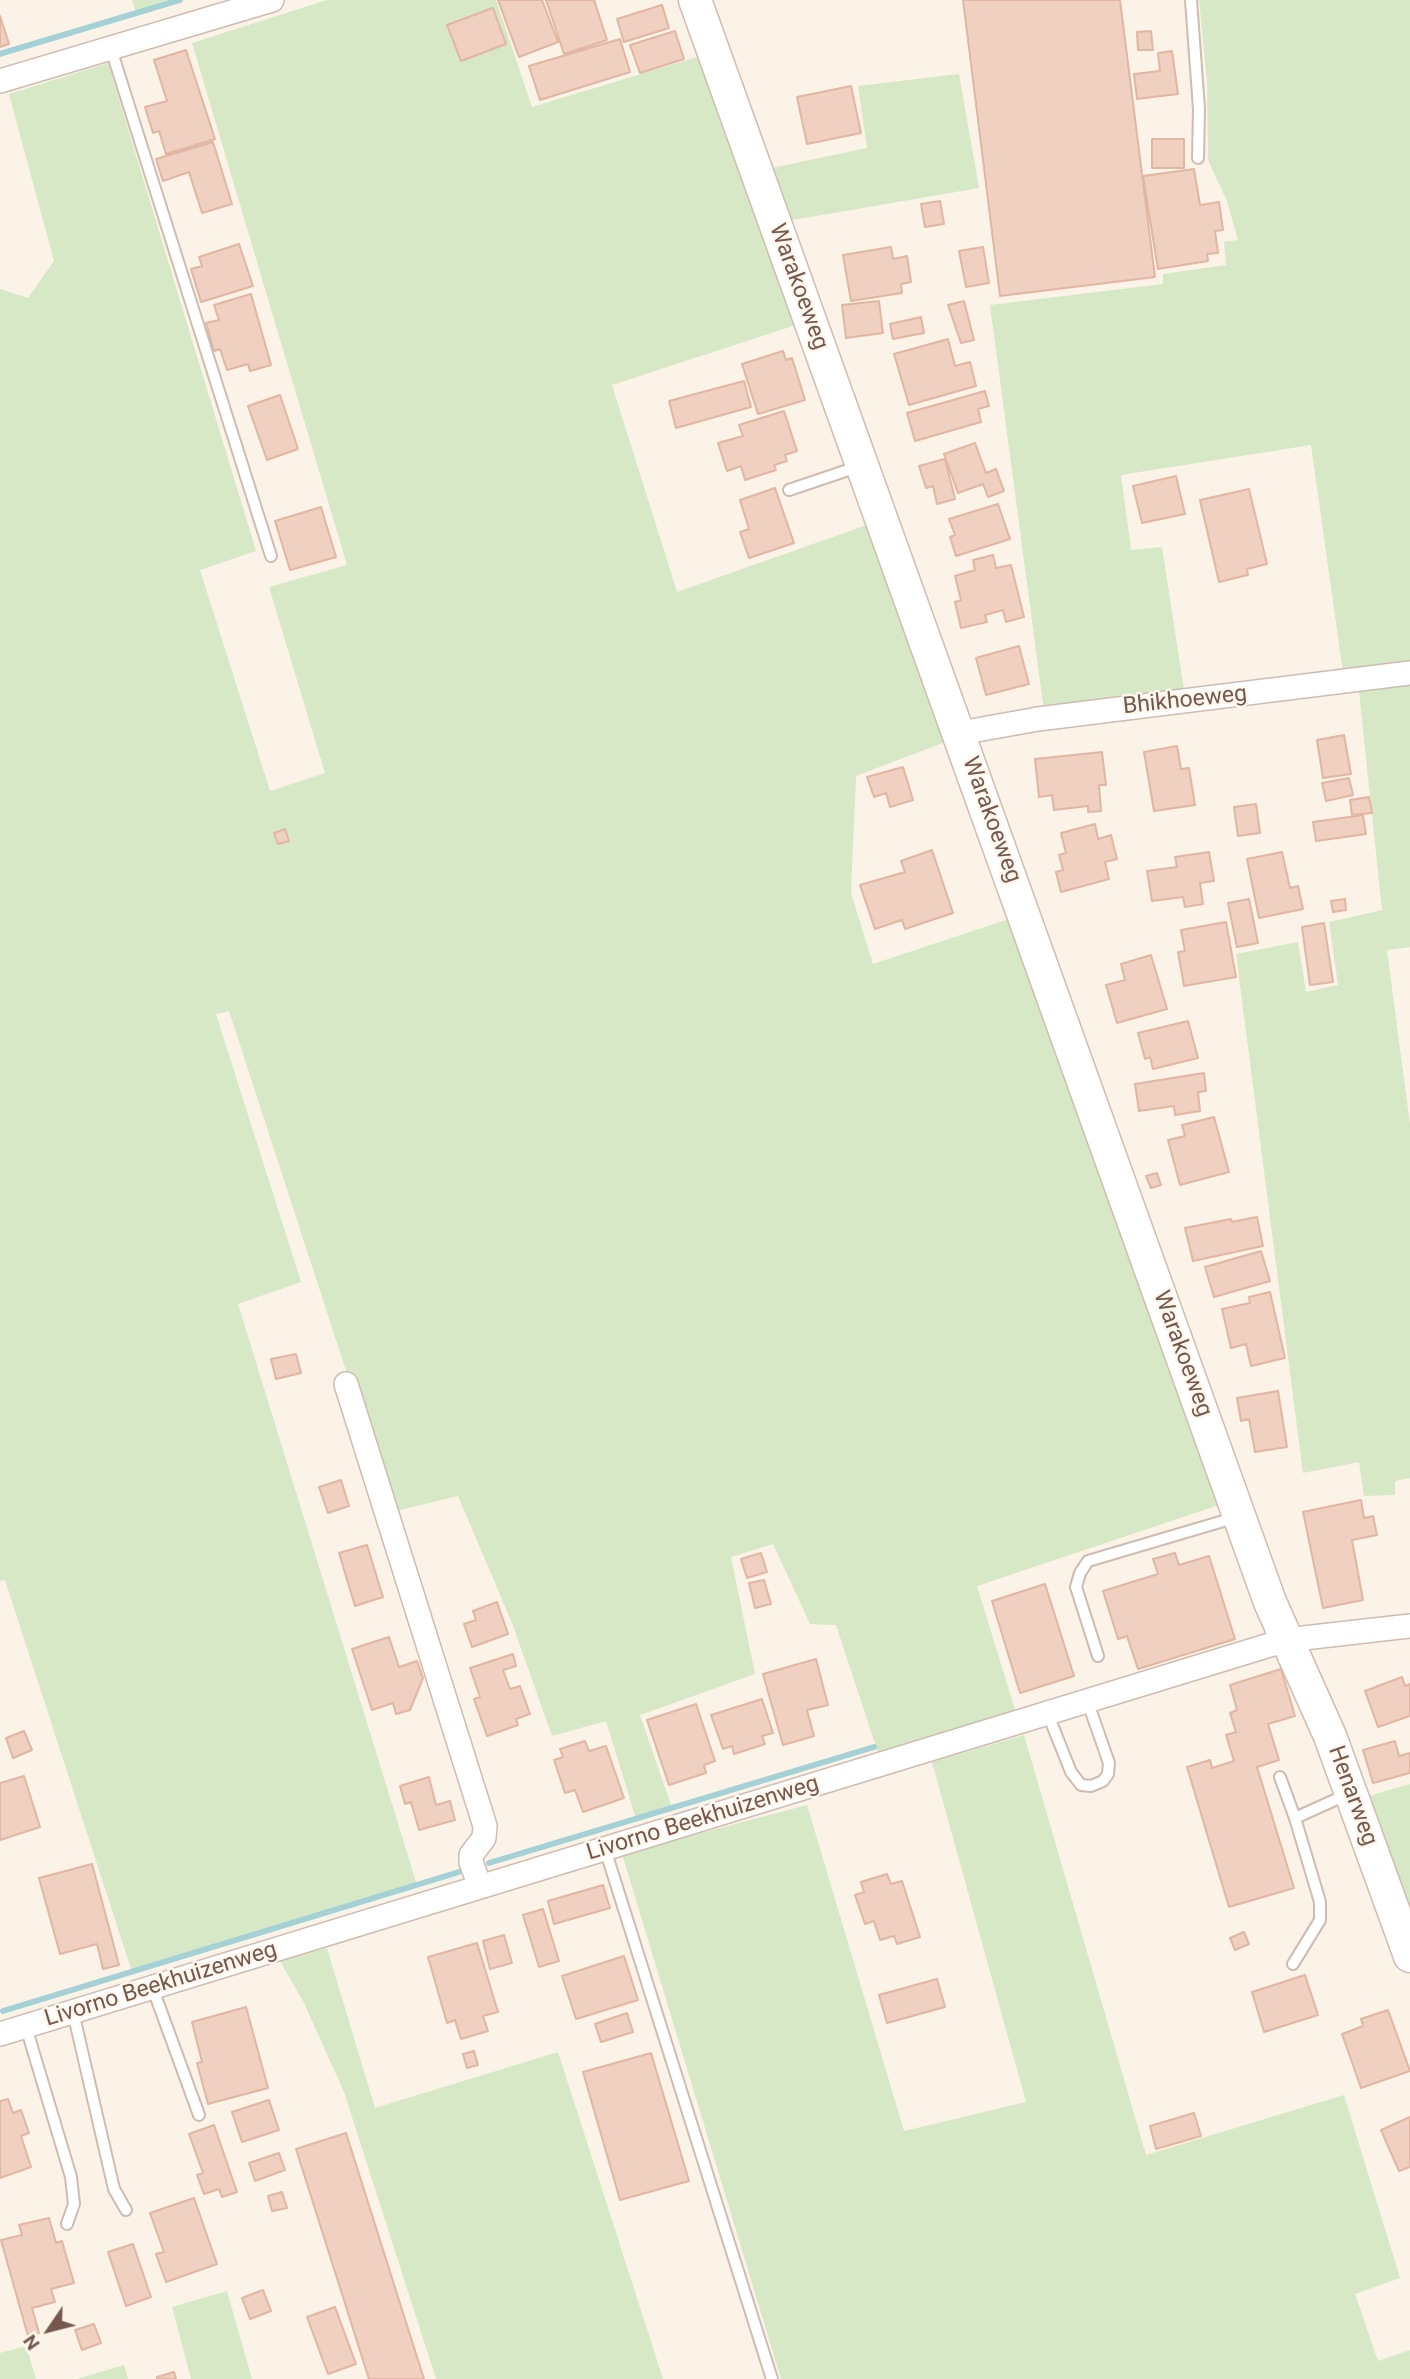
<!DOCTYPE html>
<style>
body{margin:0}
#map{position:relative;width:1410px;height:2379px;overflow:hidden;background:#fbf2e8;font-family:Roboto,sans-serif}
canvas{display:block}
.north{position:absolute;left:14px;top:2295px;width:70px;height:70px;-webkit-text-stroke:5px #fef7ee;paint-order:stroke;rotate:235deg;font-size:19px;font-weight:700;line-height:28px;text-align:center;color:#74584d}
.north::after{content:'';display:block;margin:auto;width:24px;height:32px;background:#74584d;clip-path:polygon(50% 0,100% 100%,50% 72%,0 100%)}
</style>
<div id="map">
<canvas width="1410" height="2379"></canvas>
<div class="north">N</div>
</div>
<script>
const g = document.querySelector('canvas').getContext('2d');
g.lineJoin = 'round';
function fill(path, color) { g.fillStyle = color; g.fill(path, 'evenodd'); }
const toPath = rows => new Path2D(rows.map(r => 'M' + r).join(''));
function stroke(path, color, width, dash) { g.strokeStyle = color; g.lineWidth = width; g.lineCap = dash ? 'butt' : 'round'; g.setLineDash(dash || []); g.stroke(path); }
function write(font, color, halo, rows, align = 'center') {
  g.font = font + ' Roboto,sans-serif'; g.lineWidth = 5; g.setLineDash([]); g.textBaseline = 'middle'; g.strokeStyle = halo; g.fillStyle = color; for (const [text, x, y, turn = 0] of rows) {
    g.save(); g.translate(x, y); g.rotate((+turn || 0) * Math.PI / 180); g.textAlign = isNaN(turn) ? turn : align; if (halo) g.strokeText(text, 0, 0); g.fillText(text, 0, 0); g.restore();
  }
}
const green = toPath([
 [132,0,180,0,136,13],
 [327,0,496,0,532,107,707,54,802,323,612,385,677,592,867,525,948,741,856,776,851,893,873,964,1015,917,1225,1503,977,1586,1016,1713,879,1756,836,1625,810,1624,773,1544,731,1557,755,1674,640,1715,672,1808,636,1819,606,1721,552,1736,512,1623,458,1496,392,1512,229,1011,216,1014,301,1282,238,1304,417,1885,132,1972,5,1580,0,1581,0,289,28,298,54,261,9,94,108,63,256,551,200,570,270,791,325,773,269,587,347,565,192,43],
 [1199,0,1410,0,1410,666,1343,673,1311,445,1121,475,1131,550,1162,547,1184,690,1044,711,990,305,1163,284,1163,274,1226,265,1224,242,1238,240,1227,201,1208,160,1207,81],
 [959,74,979,188,787,221,767,169,867,148,858,86],
 [1410,683,1410,947,1387,950,1410,1125,1410,1478,1395,1481,1395,1495,1364,1496,1359,1462,1303,1473,1236,954,1298,942,1306,992,1338,985,1329,922,1382,910,1359,691],
 [1024,1735,1146,2155,1344,2095,1400,2278,1355,2294,1378,2361,1410,2350,1410,2379,781,2379,622,1854,807,1805,904,2131,1026,2102,932,1762],
 [1410,1784,1410,1925,1365,1797],
 [327,1948,375,2108,558,2052,663,2379,436,2379,344,2092,304,2003,280,1961],
 [227,2291,252,2379,191,2379,172,2307],
 [26,2346,36,2379,0,2379,0,2353],
 [124,2365,128,2379,77,2379]
]);
const stream = toPath([
 [0,54,180,0],
 [489,1863,874,1747],
 [3,2011,459,1872]
]);
const building = toPath([
 [498,0,542,0,558,42,519,57,498,0],
 [546,0,594,0,607,40,564,54,546,0],
 [963,0,1120,0,1155,277,1000,296,963,0],
 [662,5,669,28,624,42,617,19,662,5],
 [493,8,506,44,461,61,447,25,493,8],
 [0,16,9,44,0,47,0,16],
 [675,31,684,59,640,73,630,45,675,31],
 [1151,31,1153,50,1138,50,1137,32,1151,31],
 [620,39,630,72,540,100,529,66,620,39],
 [186,50,215,139,166,154,159,131,153,133,145,107,167,101,154,60,186,50],
 [1172,51,1178,94,1137,99,1134,74,1160,71,1158,53,1172,51],
 [851,86,861,133,807,144,797,97,851,86],
 [1152,139,1184,139,1184,168,1152,168,1152,139],
 [213,142,232,204,202,213,189,172,163,181,156,159,213,142],
 [1194,169,1200,205,1219,202,1223,230,1215,231,1218,253,1207,254,1208,261,1158,269,1143,176,1194,169],
 [940,201,944,224,925,227,921,204,940,201],
 [239,244,253,286,201,302,191,269,202,266,199,257,239,244],
 [891,247,893,259,907,256,911,282,901,284,902,293,851,301,843,255,891,247],
 [983,247,989,283,966,287,959,251,983,247],
 [251,294,271,365,250,371,248,364,227,370,220,349,214,351,206,323,219,320,214,305,251,294],
 [879,301,883,333,846,338,842,305,879,301],
 [964,301,974,340,961,343,948,305,964,301],
 [921,317,924,333,893,339,890,324,921,317],
 [948,339,955,366,970,362,976,386,909,405,894,354,948,339],
 [783,351,786,360,792,358,805,400,758,414,742,364,783,351],
 [744,381,751,407,676,428,669,401,744,381],
 [985,391,989,406,978,409,981,422,915,441,907,413,985,391],
 [280,395,298,449,267,460,248,406,280,395],
 [784,411,797,451,785,455,787,461,774,465,776,470,745,480,741,466,727,471,718,443,743,436,739,425,784,411],
 [975,443,986,473,996,469,1004,491,988,497,983,484,958,493,944,454,975,443],
 [945,459,955,499,937,504,933,486,926,488,919,466,945,459],
 [1176,476,1185,514,1142,523,1133,486,1176,476],
 [775,488,794,543,749,558,740,532,749,529,740,500,775,488],
 [1249,489,1267,564,1247,569,1248,575,1219,582,1200,500,1249,489],
 [998,504,1010,539,956,556,950,537,955,535,949,519,998,504],
 [321,507,336,557,290,570,275,521,321,507],
 [993,555,996,568,1011,565,1024,617,1006,622,1003,610,985,615,987,622,961,628,955,602,961,600,955,576,975,570,973,560,993,555],
 [1019,646,1029,684,986,695,976,658,1019,646],
 [1344,735,1351,774,1323,778,1317,740,1344,735],
 [1177,746,1181,769,1189,768,1195,805,1154,811,1144,752,1177,746],
 [1102,752,1106,785,1099,785,1101,811,1088,812,1088,806,1054,810,1052,795,1039,797,1035,759,1102,752],
 [903,767,913,800,890,807,886,793,874,797,867,777,903,767],
 [1349,778,1353,795,1326,801,1322,783,1349,778],
 [1369,797,1372,813,1352,815,1350,800,1369,797],
 [1256,804,1260,833,1238,836,1234,807,1256,804],
 [1363,815,1366,834,1316,841,1313,822,1363,815],
 [1095,824,1098,839,1111,835,1117,859,1105,862,1109,879,1061,892,1056,872,1063,870,1059,855,1066,853,1061,833,1095,824],
 [285,829,289,841,278,844,274,833,285,829],
 [932,850,953,913,905,929,902,920,875,929,860,885,905,872,901,861,932,850],
 [1209,852,1214,881,1200,883,1203,904,1185,907,1183,897,1152,901,1147,871,1177,867,1175,857,1209,852],
 [1282,852,1290,888,1298,886,1303,909,1259,918,1247,859,1282,852],
 [1249,899,1258,943,1237,947,1228,903,1249,899],
 [1345,899,1346,910,1333,912,1331,901,1345,899],
 [1226,922,1236,977,1184,986,1178,952,1185,951,1181,930,1226,922],
 [1324,923,1333,982,1310,985,1302,927,1324,923],
 [1151,955,1167,1009,1117,1023,1106,985,1125,980,1121,964,1151,955],
 [1188,1021,1198,1058,1153,1069,1150,1057,1145,1059,1138,1033,1188,1021],
 [1204,1073,1206,1091,1198,1092,1200,1111,1175,1115,1174,1106,1139,1111,1135,1084,1204,1073],
 [1214,1117,1229,1172,1180,1185,1168,1140,1185,1136,1182,1125,1214,1117],
 [1157,1173,1161,1185,1151,1188,1146,1176,1157,1173],
 [1257,1217,1263,1246,1193,1261,1185,1228,1231,1219,1232,1222,1257,1217],
 [1261,1251,1270,1281,1214,1297,1205,1267,1261,1251],
 [1270,1292,1285,1358,1251,1366,1246,1344,1231,1348,1222,1309,1250,1303,1249,1297,1270,1292],
 [296,1354,301,1373,276,1379,271,1359,296,1354],
 [1278,1391,1287,1447,1255,1452,1249,1419,1241,1421,1237,1398,1278,1391],
 [341,1480,349,1506,328,1513,319,1487,341,1480],
 [1361,1500,1364,1518,1373,1516,1377,1535,1352,1540,1363,1600,1323,1608,1303,1512,1361,1500],
 [367,1545,383,1597,355,1606,339,1553,367,1545],
 [761,1553,767,1572,747,1578,741,1559,761,1553],
 [1175,1553,1179,1565,1209,1556,1235,1639,1138,1669,1127,1636,1118,1639,1103,1591,1158,1574,1153,1559,1175,1553],
 [764,1580,771,1604,755,1608,749,1583,764,1580],
 [1045,1584,1074,1676,1020,1693,992,1601,1045,1584],
 [497,1602,508,1634,472,1647,464,1624,476,1620,473,1611,497,1602],
 [389,1637,399,1667,417,1661,423,1678,410,1710,396,1714,393,1703,372,1710,352,1649,389,1637],
 [513,1654,516,1666,503,1670,510,1689,520,1686,530,1714,516,1719,518,1725,487,1736,474,1699,480,1697,470,1668,513,1654],
 [816,1659,828,1705,807,1710,814,1736,783,1745,763,1674,816,1659],
 [1281,1669,1295,1716,1268,1724,1279,1760,1257,1767,1294,1888,1229,1907,1187,1767,1210,1760,1212,1768,1234,1761,1226,1735,1236,1732,1230,1713,1237,1710,1230,1685,1281,1669],
 [1402,1677,1405,1686,1410,1684,1410,1716,1378,1727,1365,1691,1402,1677],
 [762,1699,773,1733,762,1736,765,1744,734,1754,732,1746,723,1749,711,1715,762,1699],
 [696,1704,715,1761,704,1765,706,1773,669,1785,647,1720,696,1704],
 [24,1731,32,1750,13,1758,6,1738,24,1731],
 [585,1741,589,1751,606,1746,624,1798,583,1812,575,1790,565,1793,554,1760,563,1757,560,1749,585,1741],
 [1395,1741,1399,1756,1410,1753,1410,1773,1373,1783,1363,1750,1395,1741],
 [24,1776,40,1827,0,1840,0,1783,24,1776],
 [429,1777,436,1805,450,1801,455,1820,419,1830,411,1802,405,1804,400,1786,429,1777],
 [92,1864,119,1965,103,1969,97,1944,60,1954,39,1878,92,1864],
 [887,1874,891,1884,902,1881,920,1937,897,1944,894,1936,880,1940,874,1921,865,1924,855,1895,864,1892,861,1882,887,1874],
 [603,1885,610,1908,554,1924,548,1901,603,1885],
 [543,1909,559,1961,539,1967,523,1915,543,1909],
 [1244,1932,1249,1944,1235,1950,1230,1938,1244,1932],
 [504,1935,512,1963,490,1969,483,1941,504,1935],
 [477,1943,498,2012,483,2016,488,2031,461,2039,455,2020,447,2023,428,1957,477,1943],
 [624,1956,638,2000,576,2019,562,1976,624,1956],
 [1305,1975,1318,2015,1264,2032,1252,1992,1305,1975],
 [937,1979,945,2007,887,2023,879,1995,937,1979],
 [246,2007,268,2088,208,2104,197,2063,202,2062,192,2022,246,2007],
 [1388,2010,1410,2071,1361,2088,1342,2034,1363,2026,1361,2019,1388,2010],
 [627,2013,633,2032,601,2042,595,2024,627,2013],
 [474,2051,478,2065,467,2068,463,2054,474,2051],
 [651,2053,689,2181,620,2200,583,2072,651,2053],
 [8,2099,13,2113,21,2110,29,2133,21,2136,31,2167,0,2178,0,2101,8,2099],
 [269,2100,279,2130,242,2142,232,2112,269,2100],
 [1194,2113,1201,2136,1156,2149,1150,2126,1194,2113],
 [1410,2117,1410,2167,1399,2171,1381,2130,1410,2117],
 [214,2125,237,2192,222,2197,219,2189,204,2194,197,2175,203,2173,189,2134,214,2125],
 [346,2133,424,2379,369,2379,296,2149,346,2133],
 [279,2153,285,2170,255,2181,249,2163,279,2153],
 [282,2192,287,2208,272,2211,268,2196,282,2192],
 [194,2198,217,2264,166,2282,156,2254,164,2252,150,2213,194,2198],
 [49,2218,56,2243,62,2241,74,2283,51,2289,55,2302,32,2308,39,2333,28,2336,1,2240,22,2235,19,2225,49,2218],
 [133,2244,151,2297,126,2306,108,2252,133,2244],
 [263,2290,271,2311,250,2319,242,2298,263,2290],
 [335,2307,356,2364,328,2374,307,2317,335,2307],
 [94,2324,101,2343,82,2350,75,2330,94,2324],
 [174,2372,176,2379,157,2379,157,2377,174,2372]
]);
const lane = toPath([
 [1191,0,1199,109,1198,158],
 [111,49,271,556],
 [789,490,860,466],
 [1098,1656,1076,1587,1080,1573,1088,1561,1237,1517],
 [1047,1712,1071,1772,1081,1785,1091,1786,1103,1781,1108,1774,1109,1763,1087,1700],
 [1280,1777,1295,1818,1320,1902,1320,1920,1293,1964],
 [1295,1818,1348,1794],
 [605,1849,772,2379],
 [153,1989,199,2115],
 [73,2012,114,2189,126,2210],
 [26,2027,71,2177,74,2204,67,2224]
]);
const street = toPath([
 [0,81,272,0],
 [960,733,1038,719,1410,673],
 [346,1384,485,1826,484,1838,471,1855,471,1862,480,1887],
 [0,2034,1286,1640,1410,1626]
]);
const secondary = toPath([
 [695,0,1270,1602,1330,1736,1410,1956]
]);
const streetNames = [
 ["Warakoeweg",798,287,70],
 ["Bhikhoeweg",1185,701,-6],
 ["Warakoeweg",991,820,70],
 ["Warakoeweg",1182,1354,70],
 ["Henarweg",1352,1796,70],
 ["Livorno Beekhuizenweg",703,1819,-17],
 ["Livorno Beekhuizenweg",161,1985,-17]
];
fill(green, '#d6e8c6');
stroke(stream, '#a4d1d5', 6);
fill(building, '#efd0c1');
stroke(building, '#e1b6a2', 2);
stroke(lane, '#cfbcb1', 14);
stroke(street, '#cfbcb1', 26);
stroke(secondary, '#d1bcaf', 35);
stroke(lane, '#fff', 10);
stroke(street, '#fff', 23);
stroke(secondary, '#fff', 32);
write('23px', '#74584d', '#fef7ee', streetNames);
</script>
